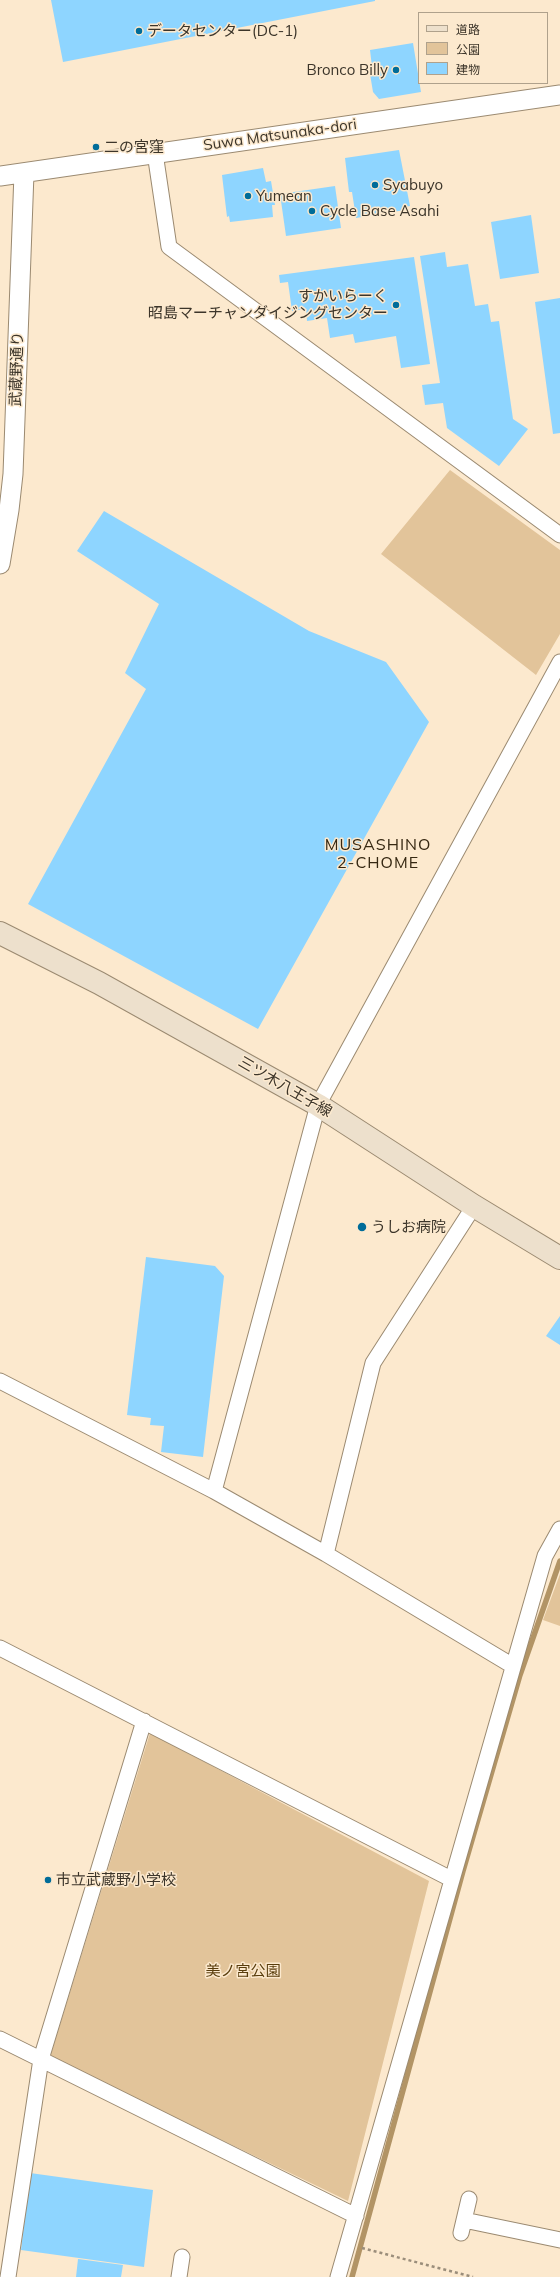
<!DOCTYPE html>
<meta charset="utf-8">
<style>
body{margin:0}
#map{position:relative;width:560px;height:2277px;overflow:hidden;background:#fce9ce;font-family:Mulish,"Noto Sans JP",sans-serif}
canvas{display:block}
.legend{position:absolute;left:418px;top:12px;width:130px;height:72px;box-sizing:border-box;background:#fce9ce;border:1px solid #afa18c;margin:0;padding:5px 7px;list-style:none;font-size:12px;color:#3c352a}
.legend li{display:flex;align-items:center;gap:8px;height:20px}
.legend b{width:20px;border:1px solid #afa18c}
</style>
<div id="map">
<canvas width="560" height="2277"></canvas>
<ul class="legend">
<li><b style="height:5px;background:#ede0cc"></b>道路</li>
<li><b style="height:11px;background:#e2c49a"></b>公園</li>
<li><b style="height:11px;background:#8ed5ff"></b>建物</li>
</ul>
</div>
<script>
const g = document.querySelector('canvas').getContext('2d');
g.lineJoin = 'round';
function fill(path, color) { g.fillStyle = color; g.fill(path, 'evenodd'); }
const toPath = rows => new Path2D(rows.map(r => 'M' + r).join(''));
function stroke(path, color, width, dash) { g.strokeStyle = color; g.lineWidth = width; g.lineCap = dash ? 'butt' : 'round'; g.setLineDash(dash || []); g.stroke(path); }
function write(font, color, halo, rows, align = 'center') {
  g.font = font + ' Mulish,"Noto Sans JP",sans-serif'; g.lineWidth = 3; g.setLineDash([]); g.textBaseline = 'middle'; g.strokeStyle = halo; g.fillStyle = color; for (const [text, x, y, turn = 0] of rows) {
    g.save(); g.translate(x, y); g.rotate((+turn || 0) * Math.PI / 180); g.textAlign = isNaN(turn) ? turn : align; if (halo) g.strokeText(text, 0, 0); g.fillText(text, 0, 0); g.restore();
  }
}
const green = toPath([
 [450,470,560,550,560,634,536,675,381,554],
 [560,1574,560,1626,543,1620],
 [150,1733,429,1881,348,2201,50,2057]
]);
const stream = toPath([
 [352,2277,463,1871,520,1675,560,1561]
]);
const building = toPath([
 [51,0,375,0,375,1,63,62],
 [413,43,421,92,379,99,373,92,369,68,372,67,370,50],
 [399,150,410,206,405,207,405,210,356,218,352,192,349,192,345,158],
 [263,168,266,182,271,181,275,205,272,205,273,217,230,222,229,216,227,217,222,175],
 [335,186,341,228,286,236,280,194],
 [531,215,539,273,500,279,491,222],
 [445,252,447,267,468,264,475,306,488,304,491,322,499,321,513,419,528,429,499,466,447,428,443,403,425,405,422,385,440,383,420,256],
 [414,257,430,364,401,368,396,336,355,343,353,334,330,338,327,318,307,321,306,309,292,311,288,282,280,283,279,275],
 [560,298,560,433,553,434,535,302],
 [104,511,309,631,386,662,429,722,258,1029,28,904,146,689,125,673,159,604,77,551],
 [146,1257,215,1266,224,1276,203,1457,161,1452,164,1426,150,1425,151,1418,127,1415],
 [560,1316,560,1345,546,1336],
 [30,2173,153,2190,144,2267,21,2250],
 [78,2259,123,2265,121,2277,76,2277]
]);
const path = toPath([
 [362,2248,473,2277]
]);
const minor = toPath([
 [155,153,169,247,560,535],
 [0,1381,214,1491,326,1554,513,1666],
 [214,1491,318,1105,560,662],
 [326,1554,373,1363,474,1206],
 [0,1648,451,1879],
 [0,2039,356,2216],
 [464,2220,560,2240],
 [461,2233,469,2199],
 [8,2277,41,2059,144,1721],
 [179,2277,182,2257],
 [338,2277,545,1556,560,1529]
]);
const tertiary = toPath([
 [0,176,560,95],
 [0,564,9,510,13,474,24,173]
]);
const secondary = toPath([
 [0,933,99,983,318,1105,474,1206,560,1258]
]);
const markers = [
 [139,31,4,"#006c99"],
 [396,70,4,"#006c99"],
 [96,147,4,"#006c99"],
 [375,185,4,"#006c99"],
 [248,196,4,"#006c99"],
 [312,211,4,"#006c99"],
 [396,305,4,"#006c99"],
 [362,1227,5,"#006c99"],
 [48,1880,4,"#006c99"]
];
const poiNames = [
 ["データセンター(DC-1)",147,31],
 ["Bronco Billy",388,70,"right"],
 ["二の宮窪",104,147],
 ["Syabuyo",383,185],
 ["Yumean",256,196],
 ["Cycle Base Asahi",320,211],
 ["すかいらーく",388,296,"right"],
 ["昭島マーチャンダイジングセンター",388,313,"right"],
 ["うしお病院",371,1227],
 ["市立武蔵野小学校",56,1880]
];
const streetNames = [
 ["Suwa Matsunaka-dori",280,135,-8],
 ["武蔵野通り",17,369,-88],
 ["三ツ木八王子線",285,1087,30]
];
const parkNames = [
 ["美ノ宮公園",243,1971]
];
const neighbourhoodNames = [
 ["MUSASHINO",378,845],
 ["2-CHOME",378,863]
];
fill(green, '#e2c49a');
stroke(stream, '#b29465', 5.5);
fill(building, '#8ed5ff');
stroke(minor, '#9b8a71', 17);
stroke(tertiary, '#9b8a71', 21);
stroke(secondary, '#9b8a71', 24);
stroke(path, '#9b8e7b', 2.5, [3, 3]);
stroke(minor, '#fff', 15);
stroke(tertiary, '#fff', 19);
stroke(secondary, '#ede0cc', 22);
for (const [x, y, r, color] of markers) { const dot = new Path2D(); dot.arc(x, y, r, 0, 2 * Math.PI); g.fillStyle = color; g.fill(dot); stroke(dot, '#fce9ce', 1.5); }
write('15px', '#3c352a', '#fce9ce', poiNames, 'left');
write('15px', '#3c352a', '#fce9ce', streetNames);
write('15px', '#593d0c', '#fce9ce', parkNames);
g.letterSpacing = '1px';
write('16px', '#362812', '#fce9ce', neighbourhoodNames);
g.letterSpacing = '0px';
</script>
